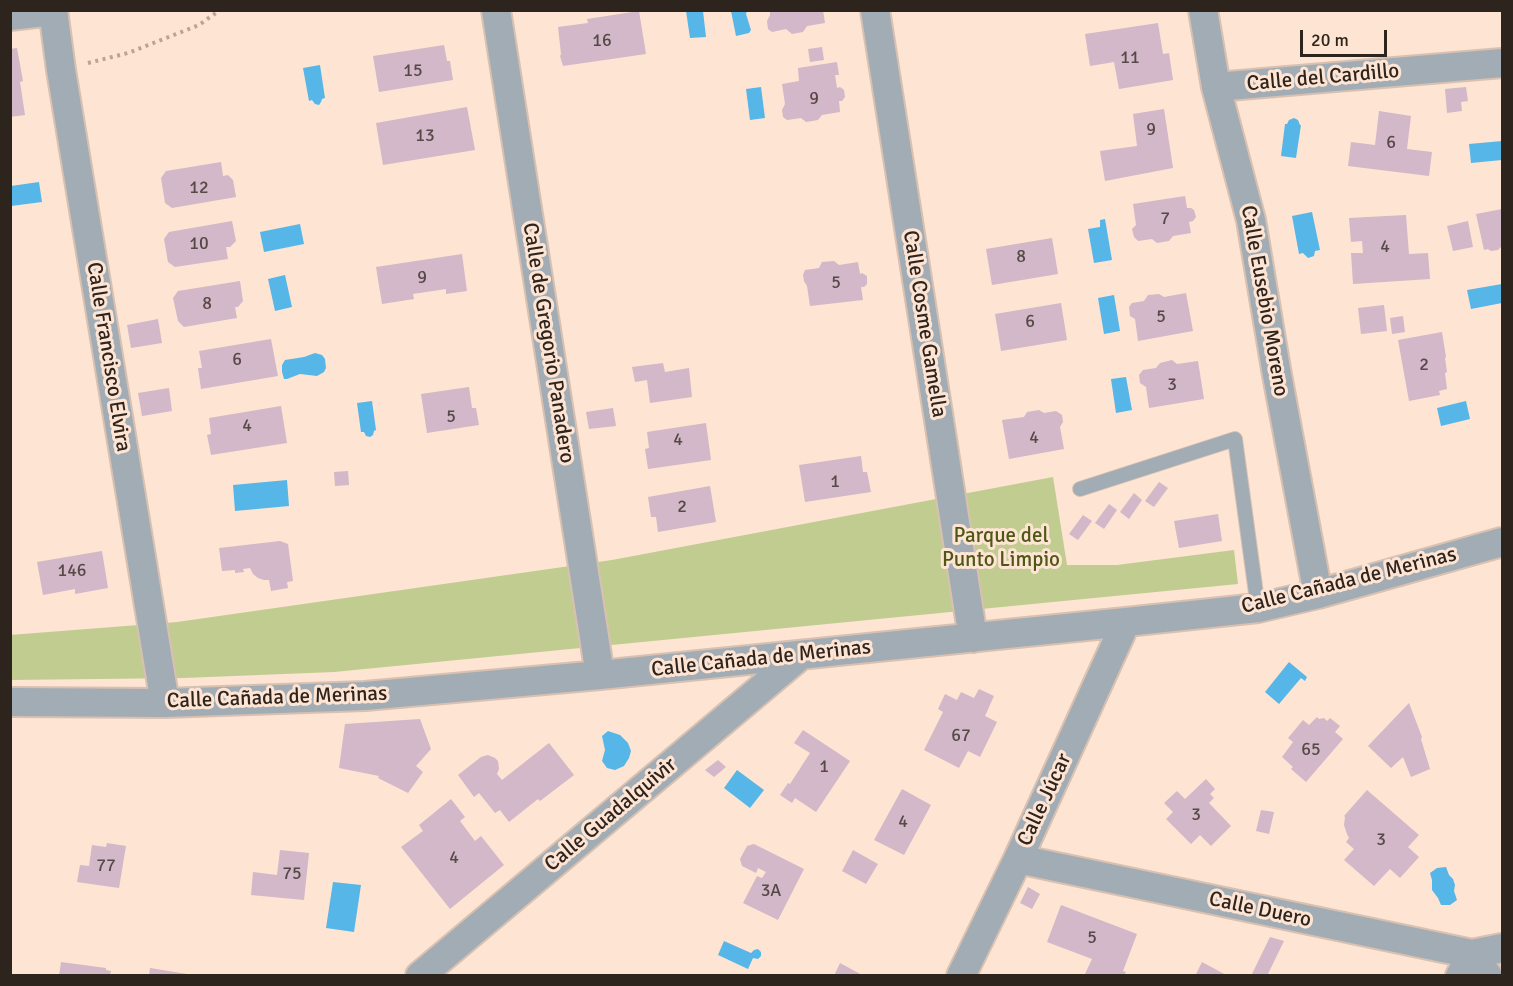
<!DOCTYPE html>
<meta charset="utf-8">
<style>
body{margin:0}
#map{position:relative;width:1513px;height:986px;overflow:hidden;background:#fee4d3;font-family:Signika,sans-serif}
canvas{display:block}
.frame{position:absolute;inset:0;border:12px solid #2e241e;pointer-events:none}
.scale{position:absolute;left:1300px;top:30px;width:87px;height:27px;box-sizing:border-box;border:3px solid #2e241e;border-top:0;padding-left:8px;font-size:18px;line-height:21px;white-space:nowrap;color:#2e241e;-webkit-text-stroke:4px #fee4d3;paint-order:stroke}
</style>
<div id="map">
<canvas width="1513" height="986"></canvas>
<div class="frame"></div>
<div class="scale">20 m</div>
</div>
<script>
const g = document.querySelector('canvas').getContext('2d');
g.lineJoin = 'round';
function fill(path, color) { g.fillStyle = color; g.fill(path, 'evenodd'); }
const toPath = rows => new Path2D(rows.map(r => 'M' + r).join(''));
function stroke(path, color, width, dash) { g.strokeStyle = color; g.lineWidth = width; g.lineCap = dash ? 'butt' : 'round'; g.setLineDash(dash || []); g.stroke(path); }
function write(font, color, halo, rows, align = 'center') {
  g.font = font + ' Signika,sans-serif'; g.lineWidth = 6; g.setLineDash([]); g.textBaseline = 'middle'; g.strokeStyle = halo; g.fillStyle = color; for (const [text, x, y, turn = 0] of rows) {
    g.save(); g.translate(x, y); g.rotate((+turn || 0) * Math.PI / 180); g.textAlign = isNaN(turn) ? turn : align; if (halo) g.strokeText(text, 0, 0); g.fillText(text, 0, 0); g.restore();
  }
}
const green = toPath([
 [1053,477,1067,565,1117,565,1234,550,1238,584,334,672,184,678,11,680,10,635,177,622,612,560]
]);
const water = toPath([
 [686,11,703,11,706,37,690,38],
 [731,11,747,11,746,14,751,30,749,33,736,36],
 [320,65,325,98,322,99,321,102,319,105,315,104,312,100,309,101,303,68],
 [761,87,765,118,750,120,746,89],
 [1294,118,1298,120,1300,125,1301,125,1296,158,1281,156,1285,124,1287,124,1289,120],
 [1502,141,1502,160,1471,163,1469,144],
 [39,182,42,202,11,206,11,186],
 [1312,212,1320,250,1315,251,1314,256,1308,258,1303,253,1299,254,1292,216],
 [1105,219,1112,260,1094,263,1088,229,1100,227,1100,220],
 [300,224,304,244,264,252,260,232],
 [285,275,292,307,275,311,268,279],
 [1502,284,1502,303,1471,309,1467,290],
 [1114,295,1120,331,1104,334,1098,298],
 [315,353,322,355,325,359,326,368,324,372,317,376,300,374,287,379,284,379,282,372,282,365,285,360,304,357],
 [1126,377,1132,410,1116,413,1111,379],
 [372,401,376,430,374,431,373,435,370,437,366,436,364,432,361,432,357,403],
 [1466,401,1470,419,1441,426,1437,408],
 [287,480,289,506,235,511,233,485],
 [1289,662,1307,677,1305,681,1301,678,1279,704,1265,692],
 [608,731,620,735,628,743,631,751,629,758,624,766,615,770,607,768,602,761,605,750,602,736],
 [737,770,764,790,750,808,724,788],
 [1446,867,1449,875,1453,879,1455,885,1454,891,1457,900,1450,905,1441,905,1438,898,1432,890,1432,880,1430,873,1437,868],
 [333,882,361,885,354,932,326,928],
 [724,941,751,953,754,950,758,949,761,952,761,956,758,959,753,958,748,969,718,955]
]);
const building = toPath([
 [770,10,823,10,825,23,807,26,803,32,792,34,786,29,772,32,768,29,767,21,770,15],
 [639,11,646,54,563,66,560,56,561,54,558,27,588,23,587,19],
 [1158,23,1163,54,1169,53,1173,80,1119,89,1114,62,1090,66,1085,34],
 [444,45,447,61,450,61,453,80,379,92,373,56],
 [822,47,824,60,810,62,808,49],
 [17,48,23,81,20,82,25,115,10,117,10,49],
 [837,62,839,75,835,75,837,88,840,87,844,90,845,97,842,101,839,101,840,112,822,115,818,120,806,122,801,118,787,120,783,117,782,110,785,104,782,84,799,81,798,68],
 [1466,87,1468,101,1461,102,1462,111,1447,113,1445,89],
 [467,107,475,150,383,165,376,123],
 [1164,109,1173,168,1105,181,1100,151,1137,146,1133,114],
 [1379,111,1411,116,1407,149,1432,152,1429,176,1348,166,1351,142,1375,145],
 [221,162,223,176,228,175,233,180,236,197,172,208,165,203,161,178,166,171],
 [1185,196,1187,208,1191,208,1194,210,1196,217,1193,221,1189,222,1191,233,1173,236,1169,241,1157,243,1152,239,1138,241,1134,237,1132,229,1136,225,1133,204],
 [1502,209,1502,246,1498,250,1491,251,1488,249,1484,250,1476,214],
 [1406,215,1409,254,1428,253,1430,279,1353,284,1351,253,1363,253,1362,241,1351,242,1349,218],
 [232,221,236,241,230,247,226,247,228,259,175,267,168,262,164,239,169,232],
 [1468,221,1473,247,1453,251,1447,226],
 [1052,238,1058,274,992,285,986,249],
 [462,254,467,291,446,294,446,289,413,294,414,299,382,304,376,267],
 [834,261,839,265,858,262,860,274,862,273,867,276,867,284,864,287,861,287,863,300,810,306,807,286,804,281,803,275,805,270,819,268,822,262],
 [240,281,243,301,238,307,235,307,237,318,184,327,178,321,173,298,178,291],
 [1186,293,1193,331,1138,341,1135,319,1130,316,1129,307,1132,303,1144,301,1148,295,1159,294,1164,297],
 [1061,303,1067,340,1001,351,995,314],
 [1384,305,1387,331,1361,334,1358,308],
 [1403,316,1405,332,1392,334,1390,318],
 [158,319,162,343,131,348,127,325],
 [1442,332,1446,357,1445,358,1447,372,1445,373,1447,389,1439,391,1440,395,1409,401,1398,340],
 [271,339,278,376,201,389,198,368,202,368,199,351],
 [1172,360,1177,364,1198,361,1204,399,1149,408,1146,387,1140,383,1139,375,1143,370,1156,368,1160,363],
 [663,363,665,372,689,368,692,397,650,403,647,380,635,382,632,367],
 [469,387,472,408,476,408,479,425,427,433,421,394],
 [169,388,172,411,142,416,138,393],
 [281,406,287,443,211,455,207,435,211,434,209,418],
 [613,408,616,426,589,429,586,412],
 [1039,410,1044,413,1056,411,1062,415,1063,422,1060,427,1064,449,1009,459,1002,420,1024,417,1027,412],
 [706,423,711,460,648,469,645,449,649,448,647,432],
 [861,456,863,472,867,472,871,492,805,502,799,465],
 [348,471,349,485,335,486,334,472],
 [1159,482,1168,488,1154,507,1145,501],
 [710,486,716,522,658,532,656,517,651,517,648,497],
 [1134,493,1142,500,1129,519,1120,512],
 [1109,504,1117,510,1104,529,1095,523],
 [1218,514,1222,541,1179,548,1174,521],
 [1083,515,1092,521,1078,540,1069,534],
 [280,541,288,544,293,581,287,582,288,588,271,591,269,580,264,580,258,578,253,574,250,568,243,569,244,572,235,573,235,570,222,571,219,548],
 [102,551,108,588,75,594,75,589,43,595,37,562],
 [979,689,994,696,985,716,997,722,980,757,968,751,959,768,924,750,943,712,938,709,945,694,957,700,961,692,974,698],
 [1409,703,1422,737,1421,739,1430,769,1411,777,1403,757,1391,768,1368,746],
 [1317,717,1319,719,1324,718,1327,721,1330,718,1340,726,1335,732,1343,739,1306,782,1291,769,1293,767,1282,757,1293,742,1288,738,1303,720,1309,725],
 [420,719,431,749,416,766,423,772,408,793,378,778,379,776,339,768,345,724],
 [803,730,850,761,816,812,795,798,792,803,780,795,788,783,790,784,810,753,794,743],
 [549,743,574,775,540,801,538,799,509,822,500,810,495,813,479,793,474,797,458,775,481,757,488,755,495,758,498,761,499,769,497,774,502,780],
 [718,760,726,767,714,777,705,770],
 [1206,779,1215,789,1210,794,1214,798,1209,803,1231,826,1211,846,1200,835,1191,844,1166,819,1173,812,1164,803,1177,791,1185,799],
 [902,789,931,805,904,855,874,840],
 [1367,790,1419,835,1408,847,1419,857,1400,878,1390,869,1374,886,1344,860,1354,849,1346,842,1349,838,1347,834,1344,825,1345,817,1344,816],
 [451,799,465,817,460,821,475,841,481,836,504,865,450,909,401,847,423,831,419,825],
 [1261,810,1274,812,1269,834,1256,831],
 [107,843,126,846,119,888,77,882,80,865,89,866,92,845,106,847],
 [754,844,804,869,778,920,743,903,757,876,762,878,766,872,758,868,756,873,742,866,740,859,747,846],
 [280,850,309,853,304,900,251,895,253,872,277,875],
 [853,850,878,864,866,884,842,871],
 [1028,887,1040,894,1032,909,1020,903],
 [1061,905,1137,934,1123,971,1126,972,1124,976,1084,976,1092,959,1047,942],
 [1270,937,1284,941,1267,976,1251,976],
 [61,962,106,968,106,970,111,971,110,976,59,976],
 [1202,962,1228,976,1195,976],
 [840,963,864,976,834,976],
 [150,968,187,974,187,976,149,976]
]);
const path = toPath([
 [88,63,128,53,199,25,220,10]
]);
const lane = toPath([
 [1080,489,1235,439,1258,608]
]);
const street = toPath([
 [53,10,61,70,165,703],
 [496,10,600,675],
 [875,10,973,638],
 [1203,10,1216,87,1251,220,1277,375,1318,594],
 [10,16,53,11],
 [1216,87,1502,63],
 [10,702,165,703,365,696,600,675,1126,622,1258,608,1318,594,1502,542],
 [1018,859,1472,954,1502,948],
 [420,976,801,655],
 [961,976,1018,859,1126,622],
 [1460,976,1472,954,1488,976]
]);
const numberNames = [
 ["16",602,41],
 ["11",1130,58],
 ["15",413,71],
 ["9",814,99],
 ["9",1151,130],
 ["13",425,136],
 ["6",1391,143],
 ["12",199,188],
 ["7",1165,219],
 ["10",199,244],
 ["4",1385,247],
 ["8",1021,257],
 ["9",422,278],
 ["5",836,283],
 ["8",207,304],
 ["5",1161,317],
 ["6",1030,322],
 ["6",237,360],
 ["2",1424,365],
 ["3",1172,385],
 ["5",451,417],
 ["4",247,426],
 ["4",1034,438],
 ["4",678,440],
 ["1",835,482],
 ["2",682,507],
 ["146",72,571],
 ["67",961,736],
 ["65",1311,750],
 ["1",824,767],
 ["3",1196,815],
 ["4",903,822],
 ["3",1381,840],
 ["4",454,858],
 ["77",106,866],
 ["75",292,874],
 ["3A",771,891],
 ["5",1092,938]
];
const streetNames = [
 ["Calle del Cardillo",1323,78,-5],
 ["Calle Eusebio Moreno",1264,301,80],
 ["Calle Cosme Gamella",924,324,81],
 ["Calle de Gregorio Panadero",548,343,81],
 ["Calle Francisco Elvira",108,357,81],
 ["Calle Cañada de Merinas",1349,581,-14],
 ["Calle Cañada de Merinas",761,659,-6],
 ["Calle Cañada de Merinas",277,698,-2],
 ["Calle Júcar",1045,800,-65],
 ["Calle Guadalquivir",611,815,-40],
 ["Calle Duero",1260,910,12]
];
const parkNames = [
 ["Parque del",1001,536],
 ["Punto Limpio",1001,560]
];
fill(green, '#c1cc91');
fill(water, '#56b6e7');
fill(building, '#d2b8c8');
stroke(lane, '#d9c1b2', 16);
stroke(street, '#d9c1b2', 32);
stroke(path, '#b9a597', 4, [3, 4.5]);
stroke(lane, '#a2acb4', 14);
stroke(street, '#a2acb4', 28);
write('18px', '#574948', null, numberNames);
write('21px', '#2e241e', '#fee4d3', streetNames);
write('21px', '#4e5716', '#fee4d3', parkNames);
</script>
